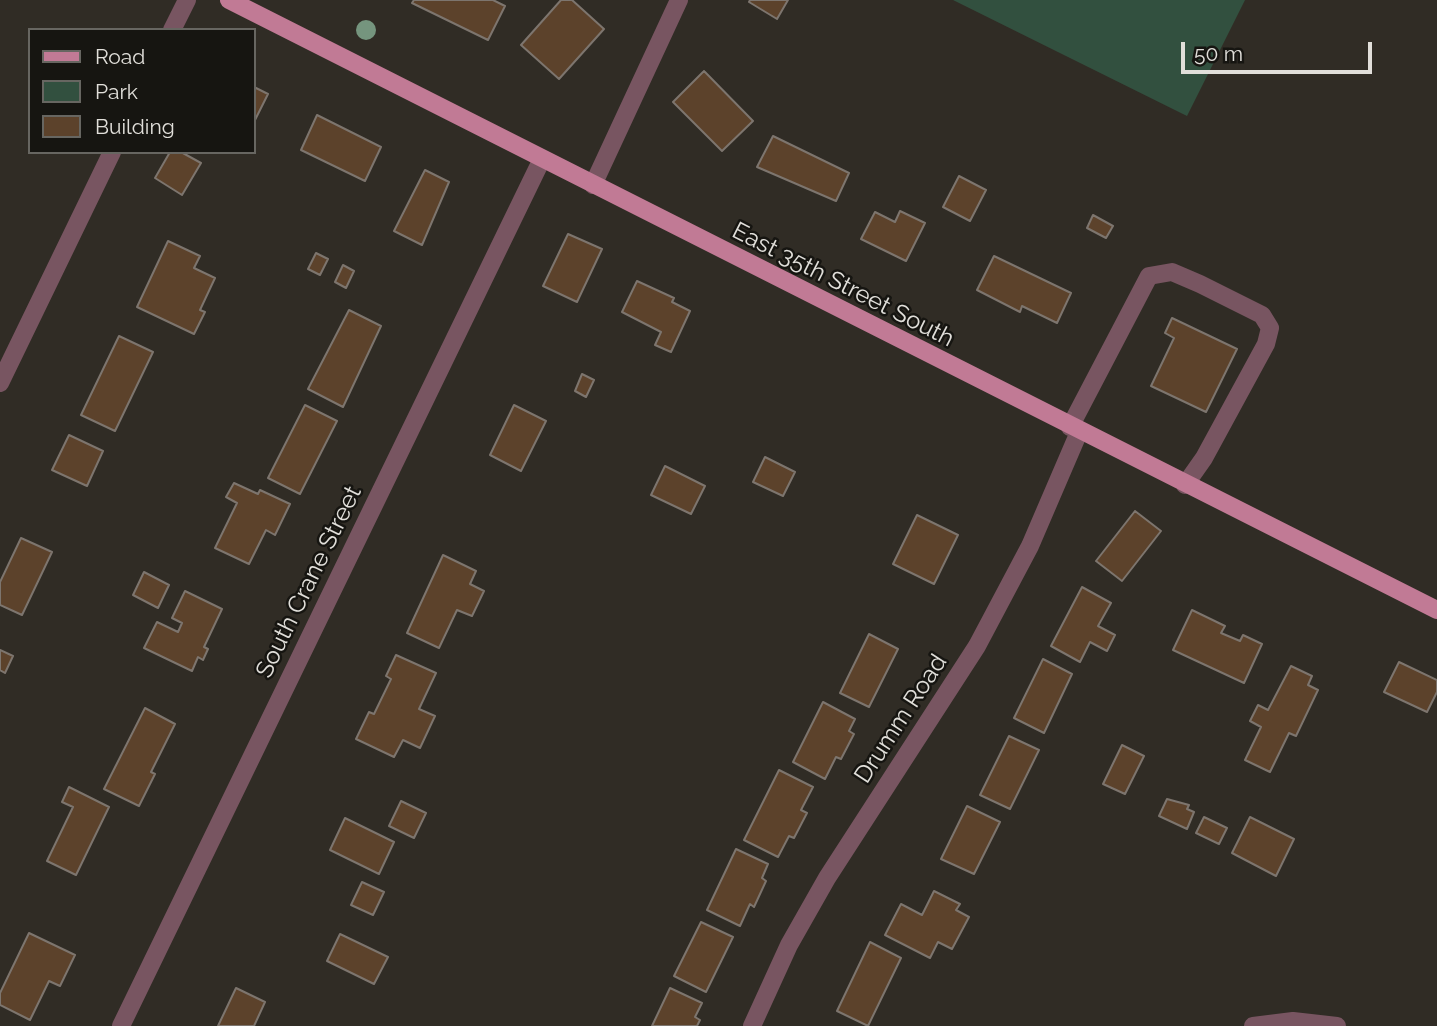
<!DOCTYPE html>
<style>
body{margin:0}
#map{position:relative;width:1437px;height:1026px;overflow:hidden;background:#302c25;font-family:Raleway,sans-serif}
canvas{display:block}
.legend{position:absolute;left:28px;top:28px;width:228px;height:126px;box-sizing:border-box;background:#161511;border:2px solid #676661;margin:0;padding:9px 12px;list-style:none;font-size:21px;color:#e1dfda}
.legend li{display:flex;align-items:center;gap:14px;height:35px}
.legend b{width:35px;border:2px solid #676661}
.scale{position:absolute;left:1181px;top:42px;width:191px;height:32px;box-sizing:border-box;border:4px solid #e1dfda;border-top:0;padding-left:9px;font-size:21px;line-height:24px;white-space:nowrap;color:#e1dfda;-webkit-text-stroke:5px #161511;paint-order:stroke}
</style>
<div id="map">
<canvas width="1437" height="1026"></canvas>
<ul class="legend">
<li><b style="height:9px;background:#c17a95"></b>Road</li>
<li><b style="height:19px;background:#32503f"></b>Park</li>
<li><b style="height:19px;background:#5c422b"></b>Building</li>
</ul>
<div class="scale">50 m</div>
</div>
<script>
const g = document.querySelector('canvas').getContext('2d');
g.lineJoin = 'round';
function fill(path, color) { g.fillStyle = color; g.fill(path, 'evenodd'); }
const toPath = rows => new Path2D(rows.map(r => 'M' + r).join(''));
function stroke(path, color, width, dash) { g.strokeStyle = color; g.lineWidth = width; g.lineCap = dash ? 'butt' : 'round'; g.setLineDash(dash || []); g.stroke(path); }
function write(font, color, halo, rows, align = 'center') {
  g.font = font + ' Raleway,sans-serif'; g.lineWidth = 5; g.setLineDash([]); g.textBaseline = 'middle'; g.strokeStyle = halo; g.fillStyle = color; for (const [text, x, y, turn = 0] of rows) {
    g.save(); g.translate(x, y); g.rotate((+turn || 0) * Math.PI / 180); g.textAlign = isNaN(turn) ? turn : align; if (halo) g.strokeText(text, 0, 0); g.fillText(text, 0, 0); g.restore();
  }
}
const green = toPath([
 [953,0,1245,0,1187,116]
]);
const building = toPath([
 [414,0,493,0,505,6,488,40,412,3,414,0],
 [561,0,572,0,604,29,559,79,521,45,561,0],
 [750,0,788,0,777,19,749,2,750,0],
 [704,71,753,121,722,151,673,102,704,71],
 [254,87,268,94,254,122,254,87],
 [317,115,381,147,365,181,301,150,317,115],
 [773,136,849,173,836,201,757,167,773,136],
 [170,152,181,152,201,163,182,195,155,178,170,152],
 [425,170,449,182,422,245,394,231,425,170],
 [959,176,986,190,970,221,943,207,959,176],
 [900,211,925,223,906,261,861,239,875,212,895,222,900,211],
 [1093,215,1113,226,1106,238,1087,228,1093,215],
 [568,234,602,249,577,302,543,286,568,234],
 [168,241,200,256,194,268,215,278,200,310,205,312,194,334,137,307,168,241],
 [316,253,328,259,320,275,308,269,316,253],
 [994,256,1071,293,1057,323,1022,306,1020,312,977,290,994,256],
 [343,265,354,271,346,288,335,282,343,265],
 [637,281,674,298,672,302,690,311,671,352,655,345,661,332,622,312,637,281],
 [349,310,381,326,343,407,308,389,349,310],
 [1172,318,1237,349,1206,412,1151,386,1174,338,1165,333,1172,318],
 [119,336,153,352,115,431,81,415,119,336],
 [582,374,594,380,586,397,575,391,582,374],
 [305,405,337,421,300,494,268,478,305,405],
 [514,405,546,421,521,471,490,455,514,405],
 [69,435,103,451,87,486,52,470,69,435],
 [765,457,795,472,783,496,753,482,765,457],
 [665,466,705,486,691,514,651,495,665,466],
 [234,483,258,494,260,490,290,504,275,535,266,530,249,564,215,548,237,503,226,497,234,483],
 [1135,511,1161,531,1122,581,1096,561,1135,511],
 [917,515,958,535,934,584,893,564,917,515],
 [21,538,52,552,22,615,0,605,0,582,21,538],
 [443,555,476,571,470,584,484,591,472,616,457,610,439,648,407,633,443,555],
 [144,572,169,585,158,608,133,595,144,572],
 [1082,587,1111,603,1098,626,1115,635,1107,651,1090,642,1080,662,1051,646,1082,587],
 [185,591,222,609,204,647,208,649,203,660,198,657,192,671,144,648,157,622,178,632,182,623,172,618,185,591],
 [1192,610,1225,626,1221,633,1240,641,1243,635,1262,644,1244,683,1173,650,1192,610],
 [869,634,898,649,869,707,840,693,869,634],
 [0,650,13,656,5,673,0,670,0,650],
 [396,655,436,673,419,709,435,716,420,748,403,740,394,757,356,739,369,712,374,714,391,679,386,676,396,655],
 [1043,659,1072,674,1044,733,1014,718,1043,659],
 [1399,662,1437,680,1437,692,1427,712,1384,692,1399,662],
 [1291,666,1312,676,1308,685,1318,690,1296,736,1289,733,1270,772,1245,760,1261,727,1250,721,1258,705,1268,710,1291,666],
 [823,702,855,719,849,731,854,734,841,759,836,757,825,779,793,762,823,702],
 [145,708,175,724,151,772,155,774,139,806,104,789,145,708],
 [1009,736,1039,750,1010,809,980,795,1009,736],
 [1122,745,1144,756,1125,794,1103,784,1122,745],
 [779,770,813,787,801,810,807,813,794,838,789,836,778,857,744,840,779,770],
 [69,787,109,807,76,875,47,861,73,807,62,802,69,787],
 [1167,799,1189,805,1187,809,1194,812,1187,829,1159,816,1167,799],
 [401,801,426,813,414,838,389,826,401,801],
 [967,806,1000,822,974,874,941,859,967,806],
 [1204,817,1227,828,1219,844,1196,833,1204,817],
 [1250,817,1294,839,1276,876,1232,853,1250,817],
 [345,818,394,842,379,874,330,850,345,818],
 [736,849,768,864,762,878,766,881,754,907,750,904,740,926,707,910,736,849],
 [362,882,384,892,373,915,351,905,362,882],
 [934,891,960,904,956,910,969,917,952,949,938,942,930,958,885,935,901,904,922,915,934,891],
 [701,922,733,937,706,992,674,976,701,922],
 [29,933,75,955,60,986,49,981,30,1020,0,1005,0,993,29,933],
 [340,934,388,957,374,984,327,961,340,934],
 [870,942,901,958,868,1026,837,1011,870,942],
 [236,988,265,1002,254,1026,218,1026,236,988],
 [670,988,702,1003,695,1017,700,1020,697,1026,652,1026,670,988]
]);
const minor = toPath([
 [172,30,187,0],
 [593,185,679,0],
 [0,383,112,152],
 [1070,427,1149,276,1172,272,1200,284,1262,315,1270,328,1266,344,1204,458,1185,485],
 [121,1026,542,159],
 [752,1026,789,945,827,878,977,646,1030,546,1079,432],
 [1253,1026,1293,1021,1337,1026]
]);
const major = toPath([
 [229,0,1437,610]
]);
const trees = [
 [366,30]
];
const streetNames = [
 ["East 35th Street South",843,285,27],
 ["South Crane Street",309,582,-64],
 ["Drumm Road",901,719,-57]
];
fill(green, '#32503f');
fill(building, '#5c422b');
stroke(building, '#7d756e', 2);
stroke(minor, '#785561', 18);
stroke(major, '#c17a95', 18);
g.fillStyle = '#75957e';
for (const [x, y] of trees) { g.beginPath(); g.arc(x, y, 10, 0, 2 * Math.PI); g.fill(); }
write('24px', '#e1dfda', '#161511', streetNames);
</script>
